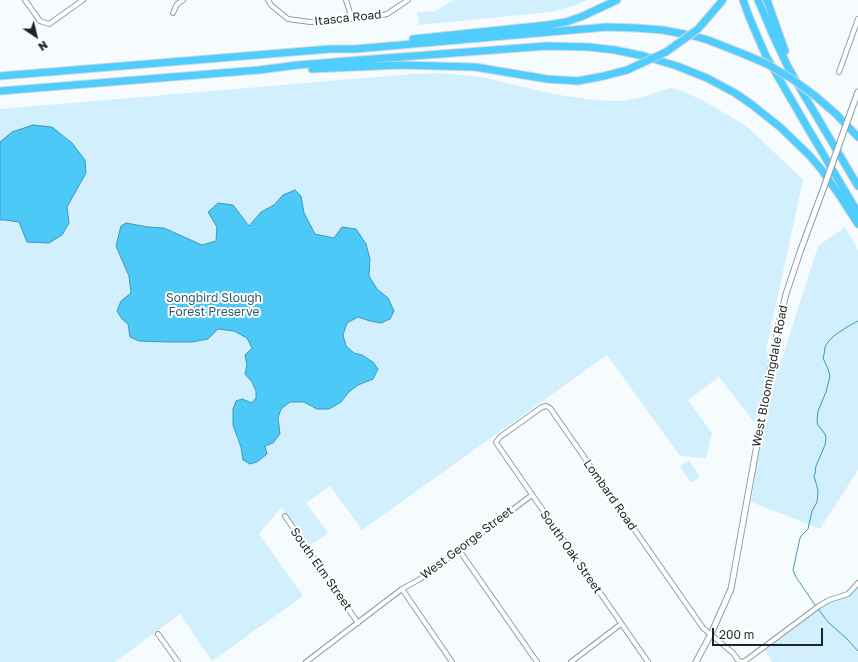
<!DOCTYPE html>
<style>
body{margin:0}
#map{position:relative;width:858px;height:662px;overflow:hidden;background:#f6fcfe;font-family:"Golos Text",sans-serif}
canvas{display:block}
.north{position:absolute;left:16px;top:16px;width:40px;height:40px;-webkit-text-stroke:3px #fff;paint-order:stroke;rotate:145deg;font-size:11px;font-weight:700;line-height:16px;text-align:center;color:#1e2325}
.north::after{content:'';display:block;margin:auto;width:14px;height:18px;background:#1e2325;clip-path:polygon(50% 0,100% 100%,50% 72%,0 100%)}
.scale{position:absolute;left:712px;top:628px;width:111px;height:18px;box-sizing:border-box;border:2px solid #1e2325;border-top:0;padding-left:5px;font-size:12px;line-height:14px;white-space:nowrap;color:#1e2325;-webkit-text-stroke:3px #fff;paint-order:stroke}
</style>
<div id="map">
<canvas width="858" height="662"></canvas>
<div class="north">N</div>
<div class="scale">200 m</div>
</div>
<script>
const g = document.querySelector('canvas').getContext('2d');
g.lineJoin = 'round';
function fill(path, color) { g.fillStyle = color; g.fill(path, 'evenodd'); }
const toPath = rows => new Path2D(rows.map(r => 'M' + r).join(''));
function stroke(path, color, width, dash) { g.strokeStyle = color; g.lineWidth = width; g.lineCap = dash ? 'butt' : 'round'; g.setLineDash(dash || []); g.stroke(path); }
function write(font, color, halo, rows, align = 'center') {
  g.font = font + ' "Golos Text",sans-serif'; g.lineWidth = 4; g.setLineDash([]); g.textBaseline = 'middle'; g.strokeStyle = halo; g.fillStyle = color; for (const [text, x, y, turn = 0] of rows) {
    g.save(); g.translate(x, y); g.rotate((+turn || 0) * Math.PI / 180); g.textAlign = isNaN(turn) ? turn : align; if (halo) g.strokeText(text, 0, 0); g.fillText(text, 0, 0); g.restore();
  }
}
const green = toPath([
 [453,0,587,0,576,5,551,12,419,25,417,12,434,11,439,9],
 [438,73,464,75,486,78,553,94,593,100,622,101,642,97,670,88,679,90,702,100,745,125,774,152,803,180,766,350,779,368,818,246,845,227,858,250,858,470,820,529,751,502,762,432,719,377,688,400,712,433,706,458,680,456,607,355,362,530,330,486,306,503,328,533,309,546,282,507,259,534,303,596,212,661,180,614,115,662,0,662,0,109,412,74],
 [689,460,700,477,691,483,680,466],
 [858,586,858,662,772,662,764,649,822,606,850,596]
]);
const water = toPath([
 [33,125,52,127,72,143,85,160,86,173,67,207,69,223,62,235,49,243,27,242,19,222,5,220,0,220,0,142,12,132,33,125],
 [295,190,301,196,304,213,315,234,334,238,342,227,356,229,366,244,370,259,369,276,377,289,388,298,394,311,390,319,381,323,370,321,358,317,347,323,343,335,346,346,354,353,362,355,373,362,378,369,373,379,358,385,349,392,341,402,329,409,317,409,304,402,290,402,281,409,278,418,280,434,273,443,265,446,267,454,257,462,250,464,243,460,241,447,233,425,233,409,236,401,242,399,252,403,256,398,256,391,252,382,245,374,247,365,245,355,252,348,247,338,234,331,218,329,208,339,192,342,168,342,139,341,130,337,128,324,122,319,117,311,121,301,131,293,129,276,116,246,121,226,126,223,148,227,164,228,202,245,216,241,217,227,208,212,218,203,233,205,249,226,261,212,274,205,283,195,295,190]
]);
const stream = toPath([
 [815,605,796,577,793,570,800,538,801,536,808,529,812,511,817,502,818,490,814,476,815,474,816,466,825,445,826,438,825,434,818,425,817,422,818,411,826,392,830,376,828,369,823,358,824,355,825,347,828,342,835,335,847,327,858,321],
 [819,610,828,622,846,638,858,651]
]);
const minor = toPath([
 [25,0,40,21,49,24,83,0],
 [268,0,271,5,288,19,310,22,379,16,387,14,408,0],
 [346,0,352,19],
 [173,13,177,4,183,0],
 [839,72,858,19],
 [285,516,358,623],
 [459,550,537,662],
 [402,589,452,662],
 [158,634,178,662],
 [306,662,402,589,420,579,532,495],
 [571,662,621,624],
 [648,662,497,444,496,442,500,437,542,407,546,406,550,408,703,628,733,653,738,660,739,662],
 [739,662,745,661,819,606,829,600,848,594,858,583]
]);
const tertiary = toPath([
 [851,111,858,92],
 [696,662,711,634,731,589,778,328,786,294,800,252,824,187]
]);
const motorway = toPath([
 [743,0,750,19,766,56,806,125,858,213],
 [758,0,772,33,787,65,804,95,858,186],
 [767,0,785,51],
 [413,39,548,25,566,22,583,16,617,0],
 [312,69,400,65,475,67,547,79,578,81,604,76,627,70],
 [0,76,330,49,355,49,607,27,636,28,663,30,694,36,708,40,746,55],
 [0,91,259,70,298,65,347,61,547,46,589,47,615,50,644,56,677,66,707,78,735,93,751,104,780,127,809,155,821,169,842,199,858,224],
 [836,114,858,137]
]);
const tertiaryBridge = toPath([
 [824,187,851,111]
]);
const motorwayBridge = toPath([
 [746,55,767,64,792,79,814,95,836,114],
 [627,70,666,52,698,29,723,0]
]);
const streetNames = [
 ["Itasca Road",348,18,-6],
 ["West Bloomingdale Road",770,376,-79],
 ["Lombard Road",610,495,55],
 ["West George Street",467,543,-37],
 ["South Oak Street",571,552,55],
 ["South Elm Street",321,569,55]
];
const parkNames = [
 ["Songbird Slough",214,298],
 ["Forest Preserve",214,312]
];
fill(green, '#d2effd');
fill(water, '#4dc9f8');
stroke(water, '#3f97b9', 1);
stroke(stream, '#3f97b9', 1);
stroke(minor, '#929ea4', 6);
stroke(tertiary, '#929ea4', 7);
stroke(motorway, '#d6d7d8', 9);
stroke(minor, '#fff', 4);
stroke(tertiary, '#fff', 5);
stroke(motorway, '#4ecdfe', 7);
stroke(tertiaryBridge, '#929ea4', 7, []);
stroke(motorwayBridge, '#d6d7d8', 9, []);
stroke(tertiaryBridge, '#fff', 5);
stroke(motorwayBridge, '#4ecdfe', 7);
write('12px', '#1e2325', '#fff', streetNames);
write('12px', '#2a5c70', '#fff', parkNames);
</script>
